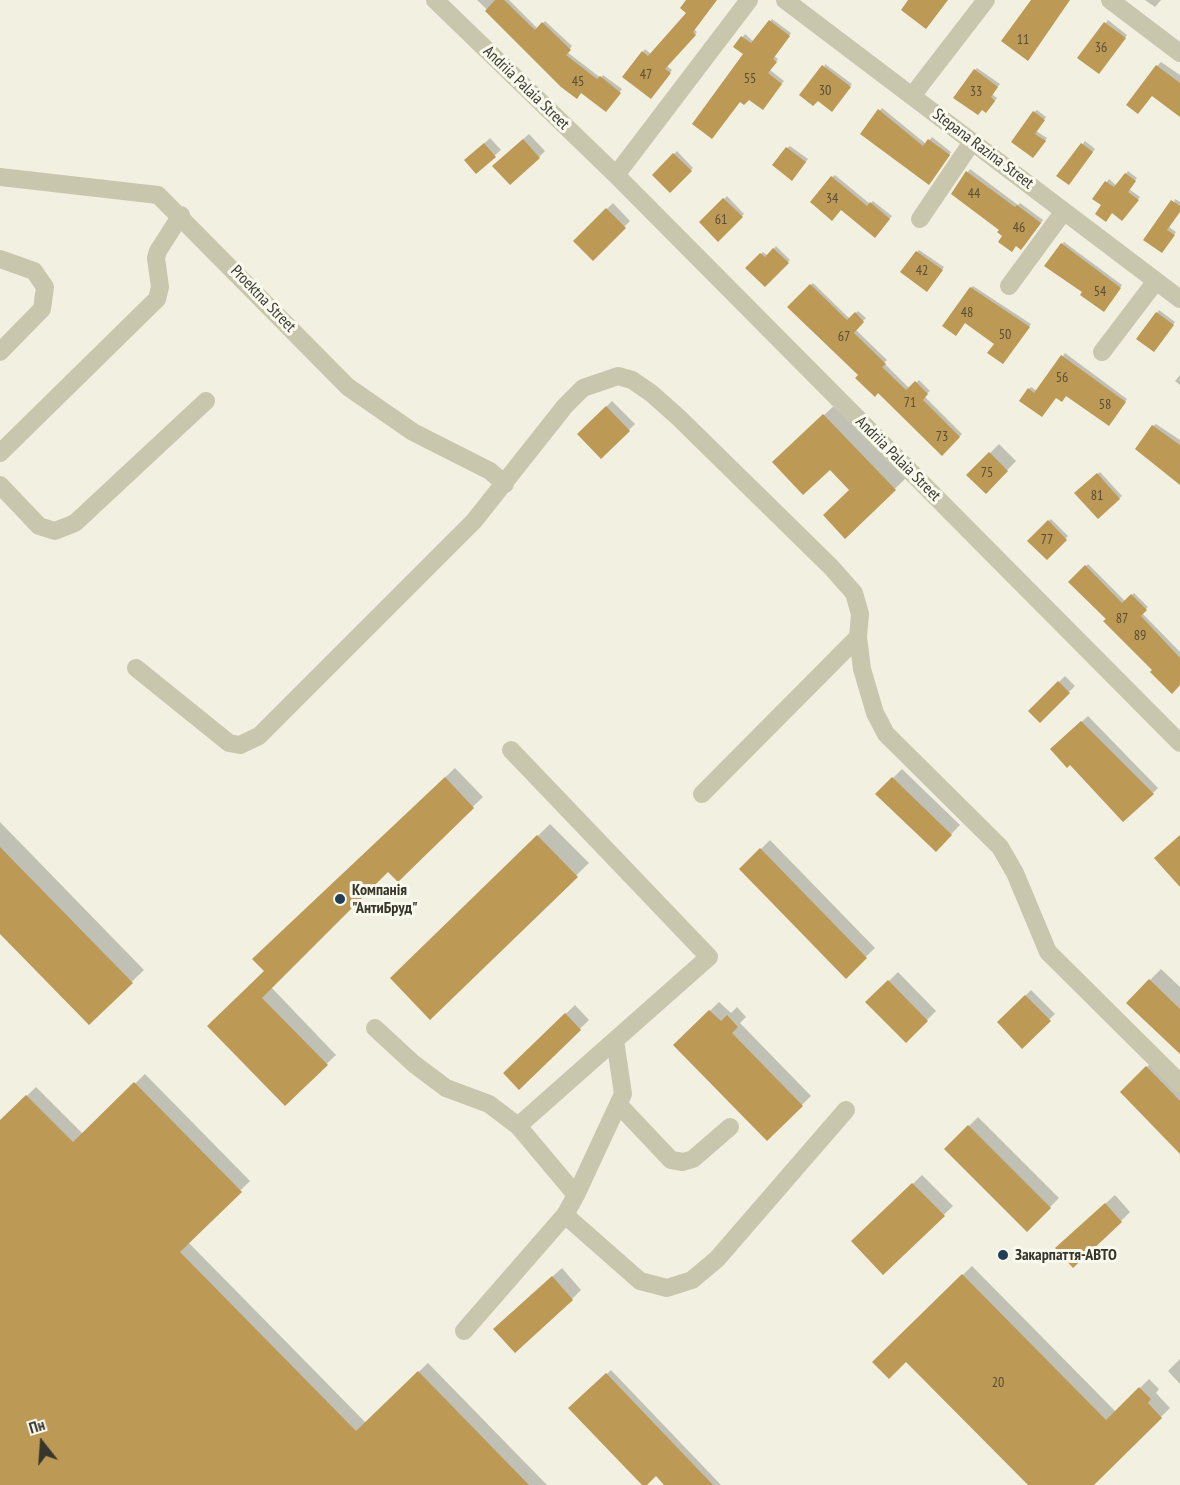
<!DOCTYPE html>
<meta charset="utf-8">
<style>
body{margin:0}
#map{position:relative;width:1180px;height:1485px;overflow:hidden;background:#f2f1e1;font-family:"PT Sans Narrow",sans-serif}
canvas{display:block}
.north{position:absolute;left:12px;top:1413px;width:60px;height:60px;-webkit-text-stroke:4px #f9f9ee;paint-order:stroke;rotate:343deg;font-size:16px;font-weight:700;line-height:24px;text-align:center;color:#38352c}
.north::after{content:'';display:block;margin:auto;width:21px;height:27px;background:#38352c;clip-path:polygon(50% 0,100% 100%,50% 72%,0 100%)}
</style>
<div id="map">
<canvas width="1180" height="1485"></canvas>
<div class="north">Пн</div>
</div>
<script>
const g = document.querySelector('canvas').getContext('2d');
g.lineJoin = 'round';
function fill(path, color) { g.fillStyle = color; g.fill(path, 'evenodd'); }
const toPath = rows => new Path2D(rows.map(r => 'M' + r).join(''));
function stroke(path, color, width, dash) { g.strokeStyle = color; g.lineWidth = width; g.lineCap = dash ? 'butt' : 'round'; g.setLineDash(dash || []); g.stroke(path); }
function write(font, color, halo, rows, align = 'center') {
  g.font = font + ' "PT Sans Narrow",sans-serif'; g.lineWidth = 6; g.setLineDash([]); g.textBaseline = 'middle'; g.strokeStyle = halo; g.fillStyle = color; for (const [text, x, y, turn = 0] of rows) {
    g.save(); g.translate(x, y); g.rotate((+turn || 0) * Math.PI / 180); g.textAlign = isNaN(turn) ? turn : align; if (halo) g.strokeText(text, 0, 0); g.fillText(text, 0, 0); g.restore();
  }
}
const shadow = toPath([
 [477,0,509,0,538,29,545,21,572,46,567,52,601,78,603,75,622,89,608,107,582,91,577,97],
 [688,0,716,0,694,29,697,32,667,66,672,70,653,94,643,52,645,49,651,54,688,13],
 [1145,0,1161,0,1155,7],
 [772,19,791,33,774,56,778,59,770,70,784,81,765,105,745,54,735,47,745,34,754,42],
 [1108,20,1127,35,1101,69,1079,57],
 [1161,62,1180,75,1180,115,1153,95,1157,66],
 [825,64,852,84,834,107,818,99],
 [977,68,1000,84,992,94,997,98,989,109,975,70],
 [882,108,926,144,932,137,951,152,932,181,862,133],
 [1037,110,1046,117,1036,131,1047,138,1036,154,1034,112],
 [529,134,545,151,539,157,500,160],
 [490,138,501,150,476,172,472,155],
 [1085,141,1095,149,1071,181,1058,175],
 [790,146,808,159,795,176,787,148],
 [677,151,693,168,670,191,654,174],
 [970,169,1018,205,1020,203,1043,220,1024,246,1004,236,1001,229,953,193],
 [1128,171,1137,178,1129,189,1140,197,1125,217,1112,212,1094,199,1109,179,1117,186],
 [835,175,870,204,873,201,892,216,875,236,841,208,832,177],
 [727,196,744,214,718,239,701,222],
 [1175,199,1180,202,1180,211,1169,227,1176,232,1162,251],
 [613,203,630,221,593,258,575,241],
 [1064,242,1122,285,1106,308,1084,292,1062,244],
 [776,246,790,260,765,285,747,268,763,252,768,256],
 [919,250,944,267,930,287,917,252],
 [813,283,850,319,858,311,866,318,855,329,887,360,884,363,910,389,919,380,930,391,924,396,962,434,942,454,789,307],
 [973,286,1031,324,1005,360,971,288],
 [1159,310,1175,322,1157,348,1157,313],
 [1065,353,1127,399,1111,422,1067,394,1056,396,1042,415,1029,389,1031,387,1037,391],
 [1180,375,1180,385,1175,381],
 [612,401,635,424,602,457,579,434],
 [837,403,907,477,845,537,851,490,830,467,786,450],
 [1156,424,1180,440,1180,482,1153,426],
 [999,444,1016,461,986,492,968,475],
 [1100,472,1122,496,1098,517,1077,493],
 [1051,519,1068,536,1047,558,1029,541],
 [1088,564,1125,601,1134,593,1148,607,1142,613,1180,652,1180,683,1154,670,1071,582],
 [1065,676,1075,686,1040,721,1030,711],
 [1088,716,1158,788,1153,793,1058,743],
 [455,768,483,797,398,879,388,869,271,987,336,1055,285,1104,209,1026,266,971,264,949],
 [902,769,960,825,936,850,877,794],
 [0,822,144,970,89,1023,0,930],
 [550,824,589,863,430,1017,392,978],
 [770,840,875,948,846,976,741,869],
 [1161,969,1180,987,1180,1052,1150,980],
 [898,972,936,1011,906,1041,868,1002],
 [1031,990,1055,1014,1022,1046,999,1022],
 [719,1002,731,1013,737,1007,746,1017,740,1023,811,1096,767,1139,675,1045],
 [575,1005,589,1020,519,1088,505,1073],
 [1156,1058,1180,1083,1180,1151,1122,1092],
 [145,1074,250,1181,188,1242,366,1423,428,1363,547,1485,0,1485,0,1122,36,1087,83,1134],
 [978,1117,1059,1198,1027,1230,946,1149],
 [922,1175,953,1206,883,1273,853,1241],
 [1115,1195,1130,1212,1121,1221,1066,1239],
 [972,1266,1116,1412,1149,1379,1159,1389,1156,1393,1170,1408,1092,1485,1030,1485,906,1360,874,1362],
 [562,1268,581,1290,572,1299,504,1320],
 [1180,1359,1180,1384,1168,1371],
 [611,1370,721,1485,667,1485,656,1474,644,1485,571,1409]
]);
const building = toPath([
 [495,0,504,0,535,30,542,22,571,50,566,55,597,79,600,76,621,93,606,112,581,93,577,99,561,87,485,11],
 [686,0,717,0,693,32,696,35,665,69,671,73,651,99,622,77,642,51,648,56,686,13,680,8],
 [908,0,948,0,926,29,901,10],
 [1031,0,1070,0,1028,61,1001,41],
 [769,20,790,36,773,59,777,62,768,73,782,84,763,110,749,100,744,105,740,102,712,139,692,124,743,54,733,47,741,36,751,43],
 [1104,22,1126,38,1099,74,1077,58],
 [822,65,851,87,832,112,818,101,813,106,799,95],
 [1156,65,1180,83,1180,117,1152,96,1138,114,1126,105],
 [974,69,998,87,991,97,995,101,986,113,982,110,978,115,953,98],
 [878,109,923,146,928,139,950,155,929,185,860,134],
 [1033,111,1045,120,1035,134,1046,141,1033,158,1011,142],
 [523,139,540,158,510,185,492,166],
 [484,143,496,157,476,174,464,160],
 [1081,143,1093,152,1069,185,1056,176],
 [786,147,806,162,792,181,772,165],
 [673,153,692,171,670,193,652,175],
 [966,171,1015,207,1017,205,1041,223,1021,250,1016,246,1012,252,998,242,1002,236,997,232,999,230,951,194],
 [1125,173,1136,181,1128,192,1139,200,1122,221,1112,213,1106,222,1095,214,1101,205,1092,199,1105,181,1114,187],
 [831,176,867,206,870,202,890,219,875,238,841,210,832,221,810,202],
 [723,198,743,217,718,242,699,222],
 [1171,200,1180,206,1180,212,1167,230,1175,235,1162,253,1143,240],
 [606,208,626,228,593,261,573,241],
 [1061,243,1121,288,1104,312,1080,295,1082,292,1044,266],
 [773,248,789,263,765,287,745,268,760,253,765,257],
 [916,251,943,270,927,292,900,272],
 [810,284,847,320,855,312,864,322,854,333,886,364,882,367,906,390,915,381,928,394,923,400,960,437,942,456,878,393,875,397,855,378,858,375,787,307],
 [970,287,1030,327,1003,364,987,353,994,344,965,323,956,336,942,326],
 [1156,312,1174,325,1154,352,1136,339],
 [1061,355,1126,402,1109,426,1066,396,1062,402,1056,398,1042,417,1019,401,1028,388,1034,393],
 [606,406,630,431,601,459,577,434],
 [823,414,896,490,845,539,823,515,849,490,830,470,803,495,772,462],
 [1152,425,1180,445,1180,485,1135,449],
 [989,452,1008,471,986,494,966,475],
 [1097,473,1120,499,1098,519,1074,493],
 [1048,520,1067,540,1047,560,1027,541],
 [1085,565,1122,603,1131,594,1147,610,1141,616,1180,658,1180,685,1172,694,1150,672,1152,670,1103,621,1106,619,1068,582],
 [1058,681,1070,693,1040,723,1028,711],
 [1081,721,1154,794,1123,822,1070,765,1067,768,1050,749],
 [445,777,474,808,398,882,388,872,262,998,328,1065,285,1106,207,1026,264,971,252,959],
 [892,777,952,835,936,852,875,794],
 [537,835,578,877,430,1020,390,978],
 [1180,835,1180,887,1154,858],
 [0,847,133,983,89,1025,0,934],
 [760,848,867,958,846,979,739,869],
 [1149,979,1180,1009,1180,1054,1126,1003],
 [888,980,928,1021,906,1043,865,1002],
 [1025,995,1051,1021,1022,1049,997,1022],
 [709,1010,721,1021,727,1015,738,1027,732,1033,803,1106,767,1141,673,1045],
 [565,1013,581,1030,519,1090,503,1073],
 [1146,1066,1180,1101,1180,1154,1120,1092],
 [134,1082,242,1192,180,1252,356,1431,418,1371,529,1485,0,1485,0,1120,26,1095,73,1142],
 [968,1125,1051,1208,1027,1232,944,1149],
 [912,1183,945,1216,883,1275,851,1241],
 [1105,1203,1122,1222,1073,1268,1055,1248],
 [962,1274,1106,1420,1139,1387,1151,1399,1148,1403,1162,1418,1094,1485,1028,1485,906,1362,889,1379,872,1362],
 [552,1276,573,1300,515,1353,493,1329],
 [606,1373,713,1485,664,1485,656,1476,647,1485,642,1485,568,1408]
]);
const minor = toPath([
 [435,0,616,175,1180,743],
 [785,0,1180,299],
 [1110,0,1180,53],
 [912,96,986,0],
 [616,175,749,0],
 [0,177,158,195,348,387,413,432,490,471,505,484],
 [920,219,972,142],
 [0,259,34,271,45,287,42,309,0,352],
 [1009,286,1064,211],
 [1102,352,1156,281],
 [0,453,157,299,160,287,156,258,158,251,181,215],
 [0,485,39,526,55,531,75,523,206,401],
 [136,668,229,743,240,745,259,736,474,521,565,406,583,388,618,376,632,380,651,393,678,417,831,567,854,593,860,614,858,637,862,669,875,713,886,734,1000,847,1015,873,1048,952,1180,1083],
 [511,750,709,957,518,1126],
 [702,794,858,637],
 [375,1028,414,1064,446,1088,489,1104,518,1126,576,1195],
 [619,1105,671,1160,683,1162,693,1159,730,1127],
 [565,1215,640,1281,667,1288,692,1280,717,1259,846,1110],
 [464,1331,565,1215,576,1195,623,1094,615,1040]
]);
const markers = [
 [340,899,6,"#243e57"],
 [1003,1255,6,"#243e57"]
];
const numberNames = [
 ["11",1023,40],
 ["36",1101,48],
 ["47",646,75],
 ["55",750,79],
 ["45",578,82],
 ["30",825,91],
 ["33",976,92],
 ["44",974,194],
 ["34",832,199],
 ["61",721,220],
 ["46",1019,228],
 ["42",922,271],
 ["54",1100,292],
 ["48",967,313],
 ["50",1005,335],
 ["67",844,337],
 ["56",1062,378],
 ["71",910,403],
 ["58",1105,405],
 ["73",942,437],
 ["75",987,473],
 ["81",1097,496],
 ["77",1047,540],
 ["87",1122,619],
 ["89",1140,636],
 ["20",998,1383]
];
const streetNames = [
 ["Andriia Palaia Street",526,88,44],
 ["Stepana Razina Street",983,149,37],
 ["Proektna Street",263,299,46],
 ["Andriia Palaia Street",898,459,45]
];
const poiNames = [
 ["Компанія",352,890],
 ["\"АнтиБруд\"",352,908],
 ["Закарпаття-АВТО",1015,1255]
];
fill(shadow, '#0003');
fill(building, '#bc9955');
stroke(minor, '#c9c6ae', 18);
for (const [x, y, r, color] of markers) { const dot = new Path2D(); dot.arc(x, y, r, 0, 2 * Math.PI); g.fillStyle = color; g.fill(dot); stroke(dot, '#f9f9ee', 2); }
write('14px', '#594e36', null, numberNames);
write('16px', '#38352c', '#f9f9ee', streetNames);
write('bold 16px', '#38352c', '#f9f9ee', poiNames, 'left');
</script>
